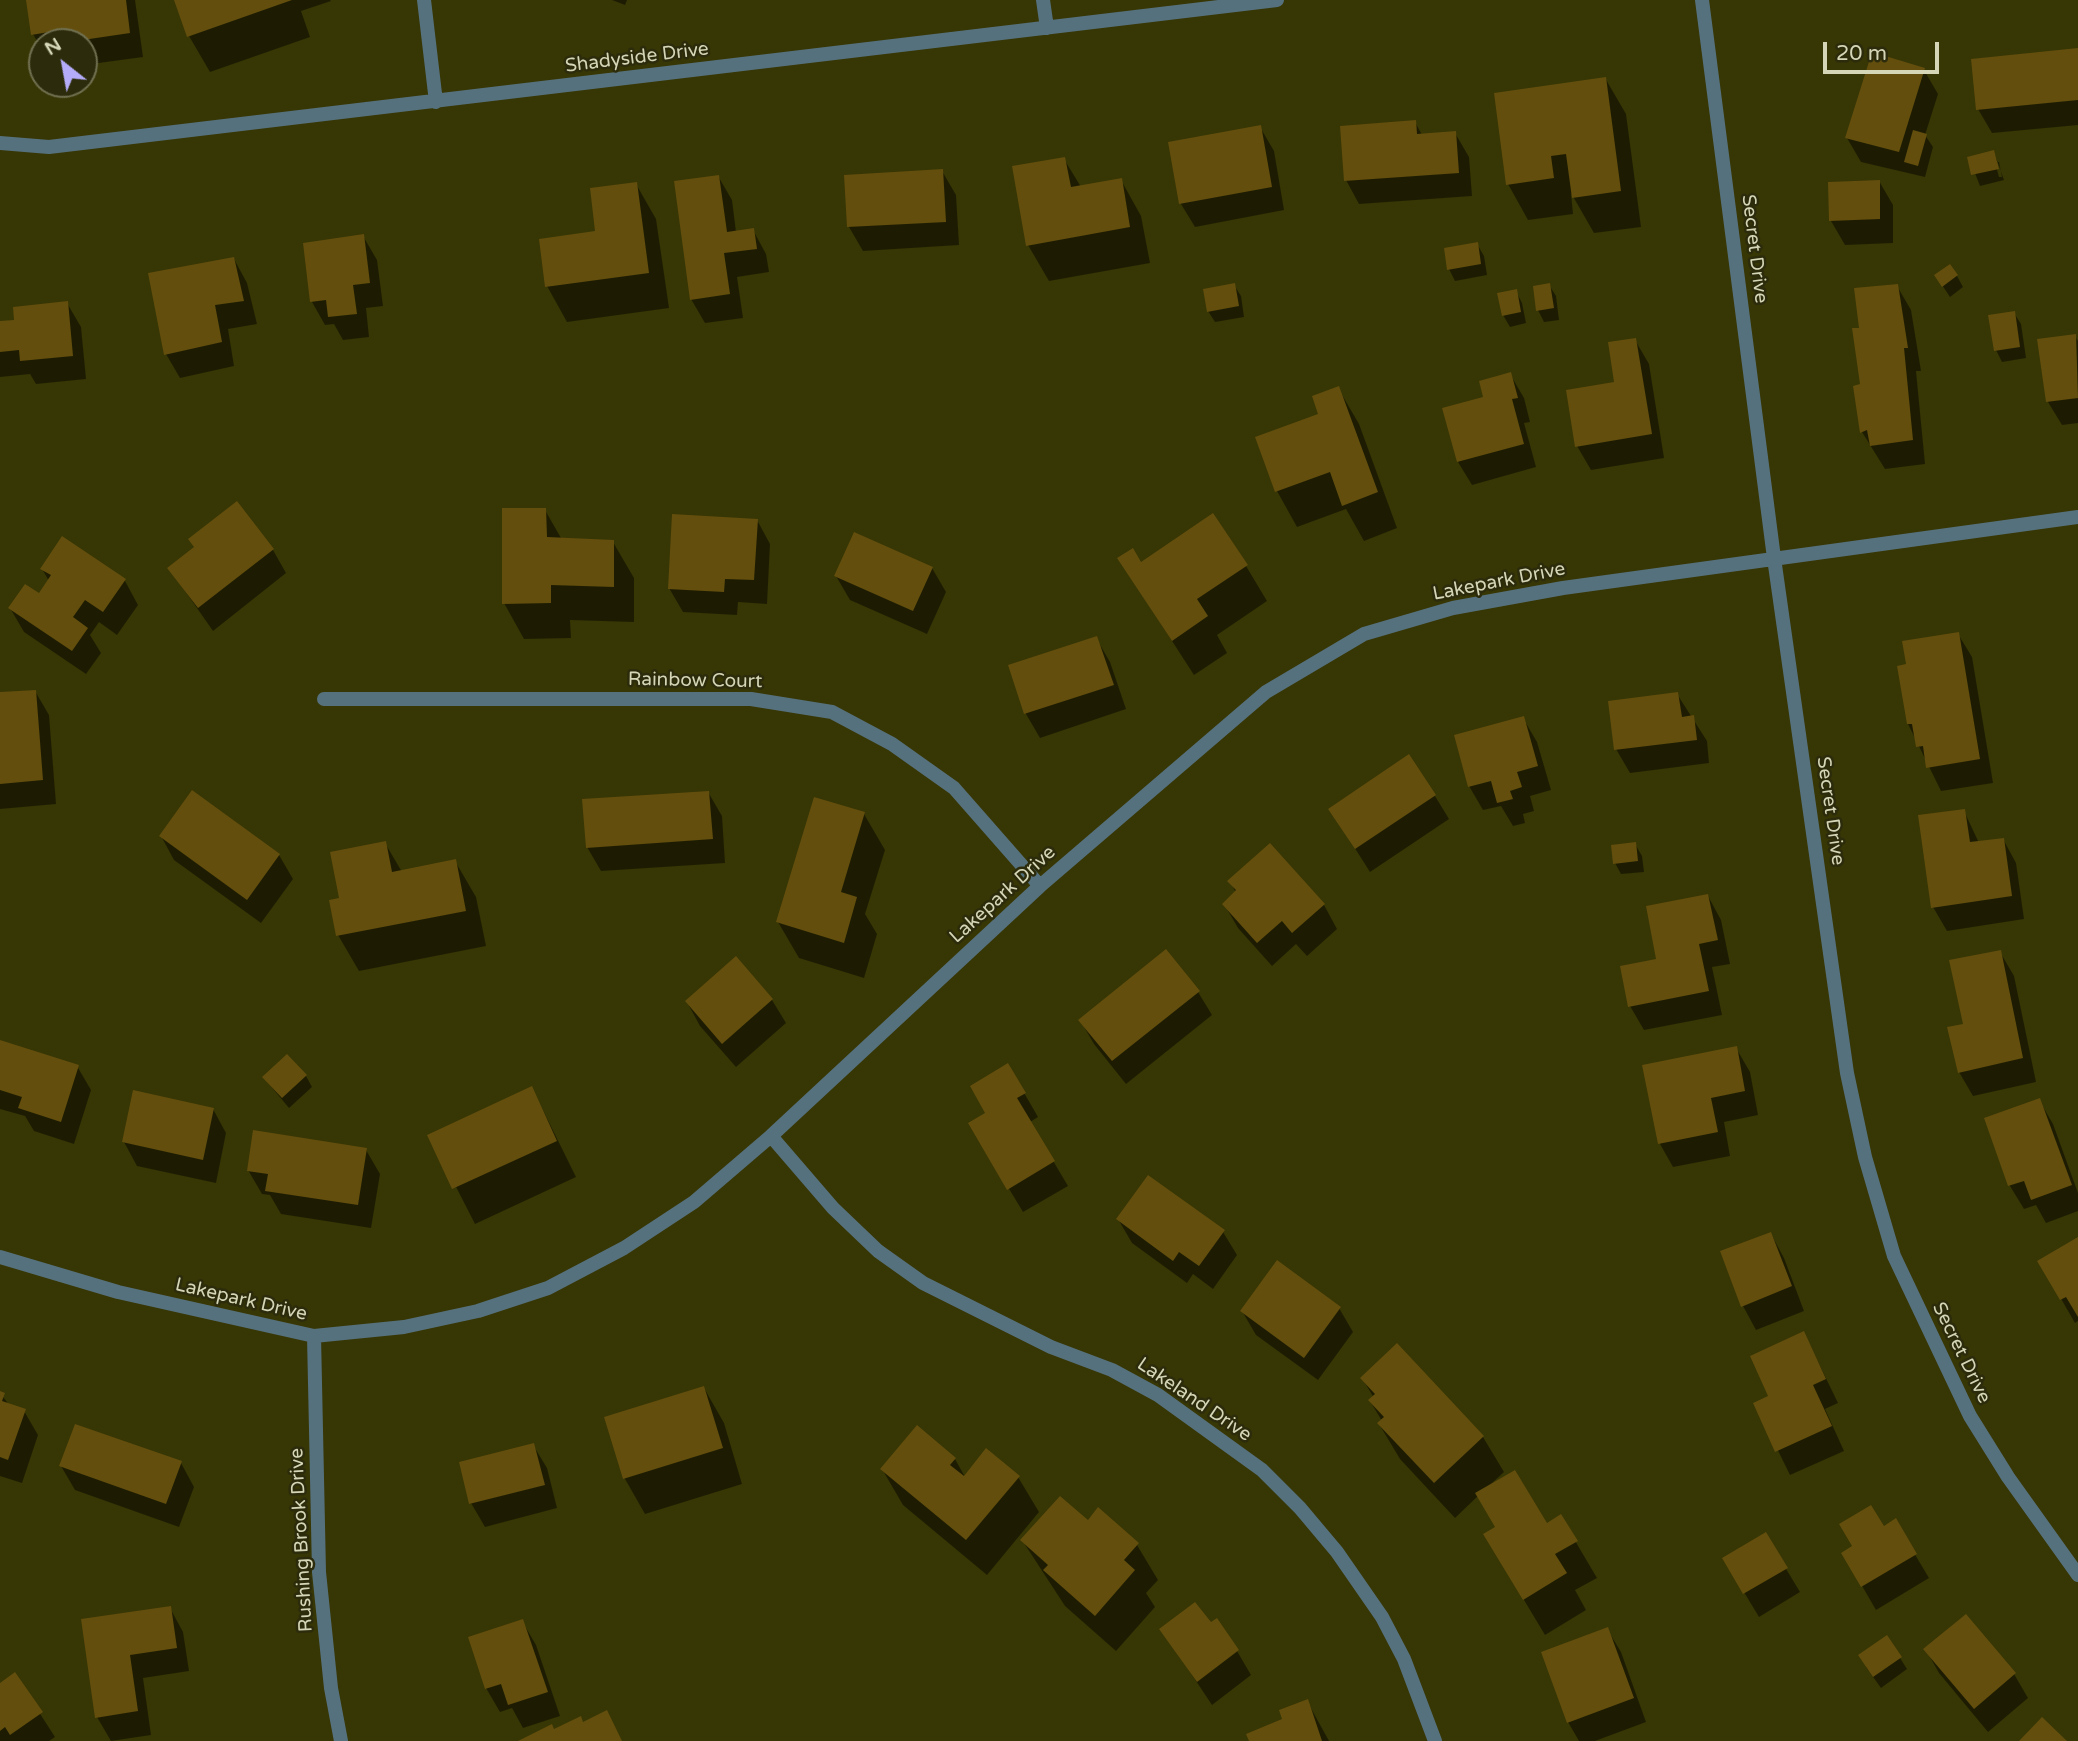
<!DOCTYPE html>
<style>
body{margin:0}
#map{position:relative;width:2078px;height:1741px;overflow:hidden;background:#373605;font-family:"Varela Round",sans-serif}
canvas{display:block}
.north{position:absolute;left:28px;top:28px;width:70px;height:70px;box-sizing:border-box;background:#2c2c0c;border:2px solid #707050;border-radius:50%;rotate:329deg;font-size:19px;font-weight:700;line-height:28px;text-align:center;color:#d5d6b7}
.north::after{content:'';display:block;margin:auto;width:24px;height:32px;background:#b4acf9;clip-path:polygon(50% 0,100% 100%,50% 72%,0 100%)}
.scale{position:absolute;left:1823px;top:42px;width:116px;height:32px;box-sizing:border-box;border:4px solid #d5d6b7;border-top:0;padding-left:9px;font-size:21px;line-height:24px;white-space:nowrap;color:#d5d6b7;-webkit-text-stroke:5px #2c2c0c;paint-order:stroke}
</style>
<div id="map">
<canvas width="2078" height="1741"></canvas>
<div class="north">N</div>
<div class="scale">20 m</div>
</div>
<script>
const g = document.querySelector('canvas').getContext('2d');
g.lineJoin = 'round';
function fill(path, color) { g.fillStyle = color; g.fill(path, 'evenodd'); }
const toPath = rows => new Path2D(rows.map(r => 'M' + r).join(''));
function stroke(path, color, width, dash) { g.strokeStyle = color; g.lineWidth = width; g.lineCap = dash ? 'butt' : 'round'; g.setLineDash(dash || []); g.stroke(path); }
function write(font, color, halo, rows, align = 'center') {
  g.font = font + ' "Varela Round",sans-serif'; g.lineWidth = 5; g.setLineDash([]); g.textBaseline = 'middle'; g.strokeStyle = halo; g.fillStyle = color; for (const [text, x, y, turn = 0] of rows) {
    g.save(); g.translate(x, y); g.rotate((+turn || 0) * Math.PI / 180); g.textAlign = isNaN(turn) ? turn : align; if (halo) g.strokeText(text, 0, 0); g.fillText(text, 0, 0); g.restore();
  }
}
const shadow = toPath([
 [28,0,135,0,143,57,84,65,84,42,42,42,42,50,33,34],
 [176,0,330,0,331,1,301,11,310,37,210,72,189,36],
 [612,0,627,0,625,5],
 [2078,50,2078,125,1992,133,1978,109],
 [1924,70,1938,94,1925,135,1933,147,1925,177,1861,162,1847,138],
 [1605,78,1626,114,1641,227,1594,233,1571,193,1573,214,1528,220,1508,184],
 [1415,122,1422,135,1455,133,1469,157,1472,196,1359,204,1346,180],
 [1260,127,1274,151,1284,210,1195,227,1181,204,1170,143],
 [1994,152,2004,180,1980,186,1969,158],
 [1995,162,1999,162,2002,177,1999,177],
 [1064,159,1081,187,1121,180,1141,216,1150,263,1049,281,1028,245],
 [942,171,956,195,959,245,863,251,849,227,845,177],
 [718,176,732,200,736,232,753,230,766,254,769,272,737,277,743,318,705,323,691,299],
 [1879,181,1893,205,1893,243,1845,245,1831,221],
 [636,184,656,219,669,308,567,322,547,286,597,233],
 [363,236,377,260,383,306,366,308,369,337,343,340,334,324,325,325,312,302],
 [1477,244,1484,256,1487,275,1455,281,1449,269],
 [234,259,247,283,257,324,228,329,234,366,180,378,166,354],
 [1936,276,1957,276,1963,287,1950,297],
 [1234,285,1241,296,1244,317,1215,322,1208,311],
 [1549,285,1556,296,1559,320,1544,322,1538,310],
 [1897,286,1911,310,1921,371,1916,371,1925,464,1885,469,1862,432,1855,387,1862,386,1861,329],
 [1516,291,1522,303,1526,323,1510,327,1503,315],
 [67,303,81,327,86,379,36,384,30,374,0,377,0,323,14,322],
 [2014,313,2021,324,2026,358,2002,362,1996,350],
 [2075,336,2078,341,2078,423,2062,425,2048,402],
 [1635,340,1649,364,1664,458,1591,470,1577,446,1616,384],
 [1510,374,1524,398,1530,422,1524,423,1536,467,1472,485,1458,462,1485,399],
 [1338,388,1359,424,1397,528,1364,541,1346,509,1297,527,1277,491,1257,438,1320,415],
 [545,510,561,538,613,542,634,578,634,622,570,620,571,638,524,639,504,603],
 [757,520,770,544,767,604,738,602,737,615,683,612,669,588],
 [195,548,273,550,286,573,213,631,169,568],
 [1119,559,1141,564,1246,566,1267,601,1217,635,1227,653,1194,675],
 [932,568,946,592,927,634,850,600,836,576],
 [42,569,125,581,138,605,117,635,99,622,90,635,101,653,86,674,24,632,10,608,39,595,49,581],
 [1958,634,1972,657,1993,783,1941,791,1908,724,1908,666],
 [1096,638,1110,662,1126,709,1040,738,1026,714,1010,666],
 [35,691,49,715,56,804,0,809,0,694],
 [1677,694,1707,741,1709,763,1630,773,1616,749],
 [1523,718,1537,742,1551,790,1530,796,1534,811,1523,814,1525,823,1513,826,1501,806,1483,810,1469,786],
 [708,792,722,816,725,863,601,871,587,847],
 [1435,796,1449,819,1370,872,1330,809],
 [1964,811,1979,843,2003,839,2016,863,2024,919,1947,931,1933,907],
 [864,814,885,850,865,914,877,934,864,978,799,958,778,922],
 [161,836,279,855,293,879,261,923,174,860],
 [385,843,402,872,455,861,476,897,486,946,359,971,338,935,341,899],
 [1635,844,1642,856,1644,872,1621,874,1615,863],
 [1230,881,1324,905,1337,929,1307,956,1296,944,1272,966,1238,928,1224,904,1236,893],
 [1708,896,1721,920,1730,964,1712,967,1722,1015,1644,1030,1630,1006,1658,960],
 [2000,952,2014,976,2036,1082,1973,1096,1959,1072,1965,1025],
 [1198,992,1212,1015,1126,1084,1094,1044,1080,1020],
 [772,1000,786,1023,736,1067,700,1026,687,1002],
 [0,1042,77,1066,91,1090,74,1144,34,1131,25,1116,0,1109],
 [1736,1048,1750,1072,1758,1115,1724,1122,1730,1156,1673,1167,1660,1144],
 [1008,1065,1038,1117,1030,1122,1068,1186,1023,1212,970,1124,987,1113],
 [306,1076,312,1087,289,1108,264,1078],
 [532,1088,576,1177,475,1224,430,1136],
 [2039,1100,2053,1124,2078,1193,2078,1211,2046,1223,2036,1205,2024,1209,2010,1186,1986,1119],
 [213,1109,226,1133,216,1183,137,1166,124,1142],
 [366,1150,380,1174,371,1228,281,1214,270,1195,262,1194,248,1170],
 [1118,1219,1223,1232,1237,1255,1213,1289,1193,1274,1187,1283,1132,1243],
 [1771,1234,1784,1258,1804,1311,1756,1330,1743,1306],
 [2078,1239,2078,1321,2075,1323,2040,1262],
 [1339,1308,1353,1332,1318,1380,1256,1335,1242,1311],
 [1804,1333,1838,1403,1825,1409,1844,1451,1790,1475,1755,1404,1770,1397],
 [1362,1378,1483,1437,1504,1472,1491,1484,1546,1526,1561,1517,1597,1578,1575,1590,1586,1610,1545,1635,1506,1570,1497,1527,1479,1495,1455,1518,1400,1459,1379,1424,1382,1421,1370,1401,1374,1398],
 [704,1388,724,1423,742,1484,645,1514,625,1479,607,1418],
 [0,1393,10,1406,24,1411,38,1435,22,1483,0,1476],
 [533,1445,547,1468,557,1508,485,1527,471,1503],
 [955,1459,965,1477,1018,1477,1039,1512,987,1575,903,1505,882,1469],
 [181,1463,194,1487,179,1527,75,1490,61,1466],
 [1895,1521,1929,1578,1876,1610,1843,1553],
 [1088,1522,1137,1545,1158,1580,1146,1593,1155,1607,1116,1651,1065,1606,1022,1540],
 [1765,1534,1800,1592,1759,1617,1724,1559],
 [170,1608,183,1632,189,1671,143,1678,151,1735,111,1741,97,1717,83,1620],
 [1966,1616,2014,1674,2028,1698,1988,1732,1939,1673,1926,1650],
 [522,1621,536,1645,560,1716,523,1728,512,1708,500,1712,486,1688],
 [1607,1629,1621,1652,1646,1722,1595,1741,1579,1741,1568,1722],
 [1162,1630,1237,1651,1251,1675,1212,1705],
 [1900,1658,1907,1669,1881,1688,1866,1667],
 [15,1675,55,1737,49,1741,0,1741,0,1685],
 [1307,1701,1329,1741,1251,1741,1284,1720]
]);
const building = toPath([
 [26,0,126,0,130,33,69,42,62,42,61,30,31,35],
 [174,0,292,0,187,37],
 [2078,48,2078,100,1976,110,1971,59],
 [1872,52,1925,68,1899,152,1845,138],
 [1606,77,1621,191,1572,198,1566,154,1551,156,1554,178,1506,185,1494,93],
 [1416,120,1417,134,1456,131,1459,173,1344,181,1340,126],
 [1261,125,1272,187,1179,204,1168,142],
 [1913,130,1927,134,1918,166,1904,162],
 [1994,150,1999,169,1971,175,1967,157],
 [1065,157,1071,187,1122,178,1130,227,1026,246,1012,166],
 [943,169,946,222,847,227,844,175],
 [719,175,727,232,754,228,757,249,724,253,730,294,690,300,674,181],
 [1880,180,1880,219,1829,221,1828,182],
 [637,182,649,273,545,287,539,239,595,231,590,188],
 [364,234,370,283,353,285,357,314,328,317,326,300,310,302,303,243],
 [1478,242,1481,264,1447,270,1444,248],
 [234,257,244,301,215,305,222,342,164,355,148,273],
 [1950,264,1958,275,1942,287,1934,275],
 [1235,283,1239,306,1207,312,1203,289],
 [1550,283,1554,308,1536,311,1533,286],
 [1898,284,1908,348,1904,348,1913,440,1870,446,1867,430,1860,433,1853,386,1860,384,1852,328,1859,328,1854,288],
 [1517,289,1521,312,1502,316,1497,293],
 [68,301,73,356,20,361,19,350,0,352,0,321,14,320,13,307],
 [2015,311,2020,347,1994,351,1988,315],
 [2076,334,2078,398,2046,402,2037,339],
 [1636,338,1652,434,1575,447,1566,390,1614,382,1608,342],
 [1511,372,1518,398,1512,399,1524,444,1457,462,1442,408,1483,397,1479,381],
 [1339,386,1378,492,1342,506,1330,472,1275,492,1255,437,1318,414,1312,396],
 [237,501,274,549,198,608,167,568,194,547,188,539],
 [502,508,546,508,547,537,614,540,614,587,551,585,551,603,502,604],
 [1213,513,1248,565,1197,599,1208,616,1172,641,1117,558,1133,548,1141,562],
 [672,514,758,519,754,580,725,579,724,592,668,589],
 [854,532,933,567,913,611,834,576],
 [62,536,126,579,103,612,85,600,73,617,88,628,72,651,8,608,25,584,39,593,51,575,40,569],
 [1959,632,1980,759,1926,768,1923,746,1916,747,1912,724,1907,724,1897,666,1906,664,1902,641],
 [1097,636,1114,685,1024,714,1008,665],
 [36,690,43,780,0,784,0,692],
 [1678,692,1682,717,1694,715,1697,740,1614,750,1608,701],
 [1524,716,1538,766,1517,772,1522,787,1510,791,1513,799,1497,803,1491,781,1468,787,1454,735],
 [1409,754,1436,795,1355,849,1328,809],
 [192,790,280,854,247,900,159,836],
 [709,791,713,839,586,848,582,799],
 [814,797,865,812,841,892,857,897,844,943,776,922],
 [1965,809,1970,842,2004,838,2012,896,1931,908,1918,815],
 [386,841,392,872,456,859,466,911,336,936,329,900,339,898,330,852],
 [1636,842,1638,861,1613,864,1611,845],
 [1270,843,1325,904,1292,933,1282,921,1257,943,1222,904,1236,890,1227,881],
 [1708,894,1718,940,1699,944,1709,991,1628,1007,1620,966,1656,959,1646,906],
 [1166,949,1200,991,1112,1061,1078,1020],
 [2001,950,2023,1058,1958,1073,1947,1027,1963,1024,1949,960],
 [736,956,773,999,722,1044,685,1001],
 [0,1040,79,1065,61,1122,18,1108,22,1097,0,1090],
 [1737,1046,1745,1091,1711,1098,1718,1132,1658,1144,1642,1065],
 [287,1054,307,1075,282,1098,262,1077],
 [1008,1063,1026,1093,1017,1098,1055,1161,1007,1190,968,1123,985,1113,970,1086],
 [532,1086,557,1141,452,1189,427,1135],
 [133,1090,214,1108,203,1160,122,1142],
 [2040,1098,2072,1185,2031,1200,2024,1181,2008,1186,1984,1118],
 [253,1130,367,1148,358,1205,265,1191,268,1174,247,1171],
 [1148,1175,1225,1230,1199,1266,1179,1252,1173,1261,1116,1219],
 [1771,1232,1792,1286,1741,1307,1720,1251],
 [2078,1237,2078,1317,2066,1297,2060,1300,2037,1261],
 [1277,1260,1341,1307,1304,1358,1240,1311],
 [1804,1331,1826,1379,1813,1385,1832,1426,1775,1452,1753,1403,1768,1396,1750,1356],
 [1397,1343,1484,1436,1434,1483,1377,1423,1384,1417,1368,1400,1375,1394,1360,1378],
 [704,1386,723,1448,623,1479,604,1417],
 [0,1391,5,1393,2,1401,26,1409,8,1460,0,1457],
 [75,1424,182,1461,166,1504,59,1466],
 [917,1425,956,1458,950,1465,964,1476,986,1448,1020,1476,966,1540,880,1469],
 [534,1443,545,1485,469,1504,459,1462],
 [1515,1470,1547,1523,1561,1514,1578,1541,1555,1554,1567,1573,1523,1600,1483,1534,1495,1527,1475,1493],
 [1060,1496,1088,1520,1098,1507,1139,1543,1124,1560,1135,1570,1095,1616,1043,1570,1048,1565,1020,1540],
 [1871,1505,1884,1526,1896,1518,1917,1554,1861,1587,1841,1553,1852,1546,1839,1524],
 [1766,1532,1788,1568,1743,1594,1722,1558],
 [1195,1602,1211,1622,1217,1618,1239,1650,1197,1682,1159,1629],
 [171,1606,177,1648,130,1655,138,1711,95,1718,81,1619],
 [1966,1614,2016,1673,1974,1709,1923,1649],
 [523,1619,548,1692,508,1705,501,1684,485,1689,468,1637],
 [1608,1627,1634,1698,1567,1723,1541,1652],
 [1887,1635,1902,1657,1873,1677,1858,1655],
 [15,1672,43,1712,10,1735,5,1727,0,1731,0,1683],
 [1308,1699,1322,1741,1249,1741,1246,1734,1282,1719,1279,1710],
 [607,1710,622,1741,518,1741,552,1724,554,1729,581,1716,583,1722],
 [2042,1717,2067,1741,2019,1741]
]);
const minor = toPath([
 [424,0,436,102],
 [1043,0,1047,28],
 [1702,0,1774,558,1847,1073,1865,1157,1894,1256,1970,1416,2008,1477,2078,1575],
 [0,143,49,147,1277,0],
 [324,699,751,699,832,712,892,744,954,788,1040,886],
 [771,1136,833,1208,878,1251,923,1283,1051,1347,1112,1370,1158,1395,1262,1470,1300,1508,1337,1552,1382,1617,1404,1659,1435,1741],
 [0,1257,118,1292,314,1336,404,1327,478,1311,548,1288,624,1248,694,1202,771,1136,1040,886,1266,692,1364,634,1453,608,1563,588,2078,517],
 [314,1336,319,1572,331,1688,341,1741]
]);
const streetNames = [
 ["Shadyside Drive",637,58,-7],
 ["Secret Drive",1754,249,83],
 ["Lakepark Drive",1499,582,-11],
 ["Rainbow Court",695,681,1],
 ["Secret Drive",1830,811,82],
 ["Lakepark Drive",1003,895,-42],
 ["Lakepark Drive",241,1300,13],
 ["Secret Drive",1961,1353,64],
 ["Lakeland Drive",1194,1400,34],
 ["Rushing Brook Drive",302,1540,-93]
];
fill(shadow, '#0007');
fill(building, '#634e0d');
stroke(minor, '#56717e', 14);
write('19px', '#d5d6b7', '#2c2c0c', streetNames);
</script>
